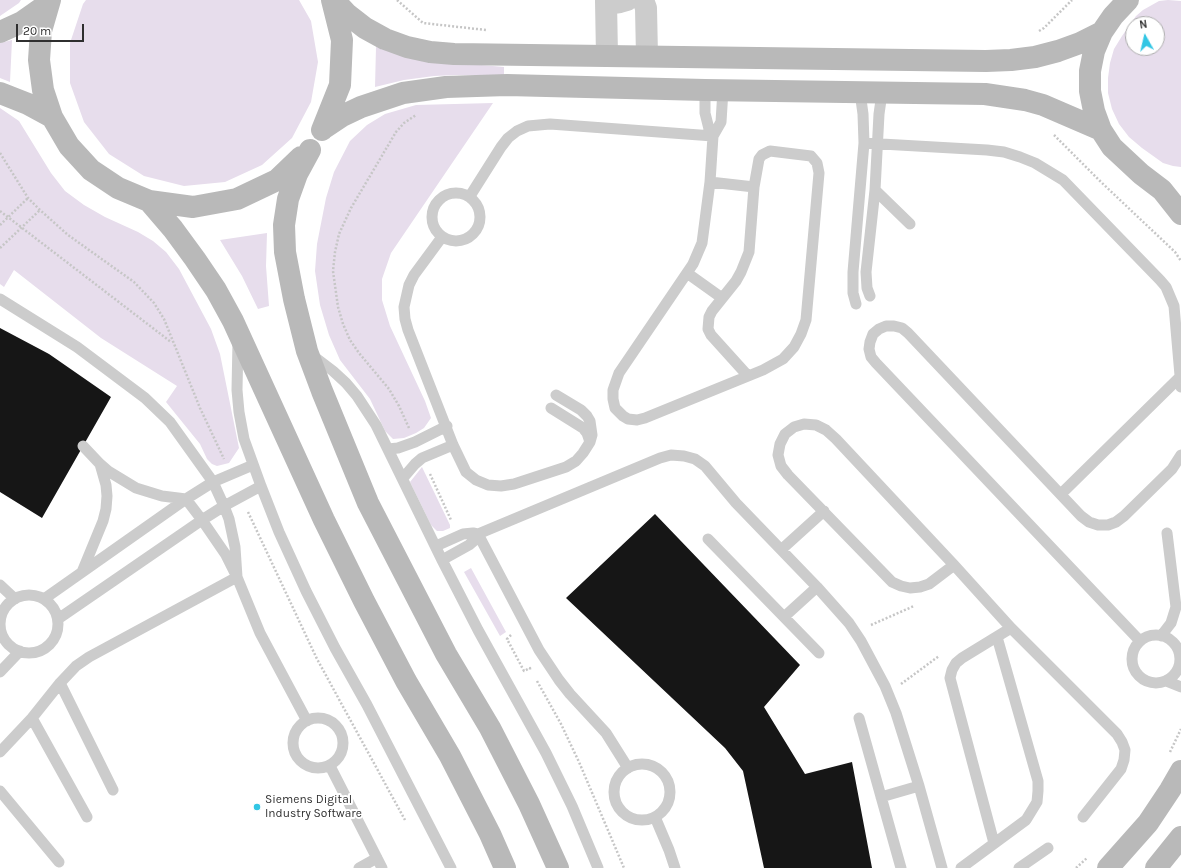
<!DOCTYPE html>
<style>
body{margin:0}
#map{position:relative;width:1181px;height:868px;overflow:hidden;background:#fff;font-family:Karla,sans-serif}
canvas{display:block}
.north{position:absolute;left:1125px;top:16px;width:40px;height:40px;box-sizing:border-box;background:#fff;border:1px solid #acacac;border-radius:50%;rotate:352deg;font-size:11px;font-weight:700;line-height:16px;text-align:center;color:#2f2f2f}
.north::after{content:'';display:block;margin:auto;width:14px;height:18px;background:#32c6e4;clip-path:polygon(50% 0,100% 100%,50% 72%,0 100%)}
.scale{position:absolute;left:16px;top:24px;width:68px;height:18px;box-sizing:border-box;border:2px solid #2f2f2f;border-top:0;padding-left:5px;font-size:12px;line-height:14px;white-space:nowrap;color:#2f2f2f;-webkit-text-stroke:3px #fff;paint-order:stroke}
</style>
<div id="map">
<canvas width="1181" height="868"></canvas>
<div class="north">N</div>
<div class="scale">20 m</div>
</div>
<script>
const g = document.querySelector('canvas').getContext('2d');
g.lineJoin = 'round';
function fill(path, color) { g.fillStyle = color; g.fill(path, 'evenodd'); }
const toPath = rows => new Path2D(rows.map(r => 'M' + r).join(''));
function stroke(path, color, width, dash) { g.strokeStyle = color; g.lineWidth = width; g.lineCap = dash ? 'butt' : 'round'; g.setLineDash(dash || []); g.stroke(path); }
function write(font, color, halo, rows, align = 'center') {
  g.font = font + ' Karla,sans-serif'; g.lineWidth = 4; g.setLineDash([]); g.textBaseline = 'middle'; g.strokeStyle = halo; g.fillStyle = color; for (const [text, x, y, turn = 0] of rows) {
    g.save(); g.translate(x, y); g.rotate((+turn || 0) * Math.PI / 180); g.textAlign = isNaN(turn) ? turn : align; if (halo) g.strokeText(text, 0, 0); g.fillText(text, 0, 0); g.restore();
  }
}
const green = toPath([
 [0,0,21,0,19,3,0,16],
 [86,0,299,0,311,21,318,62,311,102,292,138,262,165,225,182,184,186,144,176,109,154,84,122,70,83,70,43,83,4],
 [1168,0,1181,1,1181,167,1173,166,1163,163,1142,148,1129,137,1119,124,1112,109,1108,93,1108,78,1110,63,1114,49,1122,36,1136,16,1143,10,1159,1],
 [1133,24,1157,24,1157,48,1133,48],
 [12,40,10,82,0,78,0,43],
 [376,47,405,55,437,61,504,67,504,76,456,75,434,76,404,80,375,87],
 [493,103,391,253,382,279,382,300,390,326,425,401,431,418,424,428,416,433,404,438,393,439,385,431,370,399,340,360,329,335,320,305,315,271,317,244,326,198,334,172,350,141,367,125,385,114,416,105],
 [0,108,19,121,51,173,65,191,84,205,105,217,138,232,153,241,166,252,179,269,211,329,220,354,239,448,229,463,217,466,212,464,207,459,200,444,166,402,177,386,101,338,14,270,4,287,0,284],
 [267,233,266,266,269,306,258,309,242,276,220,240],
 [422,467,450,525,450,528,443,531,437,531,431,525,410,482],
 [471,568,506,632,500,636,464,572]
]);
const building = toPath([
 [0,328,49,354,111,397,42,518,0,492],
 [655,514,800,665,764,707,805,774,852,762,872,868,764,868,743,771,725,748,566,598]
]);
const path = toPath([
 [397,0,423,23,486,30],
 [1039,31,1044,28,1072,0],
 [1054,135,1101,182,1175,252,1181,261],
 [0,153,28,198,40,210,68,235,134,282,154,303,164,319,200,408,224,459],
 [0,211,171,342],
 [0,225,28,198],
 [0,248,40,210],
 [409,428,399,406,389,389,359,353,350,340,343,324,338,307,333,271,335,252,339,234,351,208,396,132,404,123,416,115],
 [430,474,451,520],
 [248,512,317,659,405,820],
 [871,625,914,606],
 [511,635,507,639,524,671,530,668,530,670],
 [537,681,561,724,579,762,624,868],
 [901,684,939,656],
 [1170,752,1181,729],
 [1076,868,1087,858]
]);
const lane = toPath([
 [705,90,705,113,709,129,713,136],
 [723,90,721,122,713,136,710,182,702,243,693,264,619,373,613,390,613,399,615,408,623,416,628,419,637,420,645,418,763,370,783,359,794,347,801,334,806,320,819,173,817,163,811,156,770,151,762,155,759,159,754,187,749,252,741,272,736,281,712,311,709,317,708,329,711,335,748,376],
 [864,143,987,150,1004,152,1020,157,1035,163,1063,180,1160,280,1166,287,1174,306,1181,387],
 [710,182,754,187],
 [875,190,910,224],
 '432 217a24 24 0 1 1 48 0a24 24 0 1 1-48 0Z',
 [470,196,501,147,508,138,517,131,528,126,550,124,713,136],
 [442,237,414,275,409,285,404,307,405,319,408,330,453,445,466,472,476,480,488,485,501,486,514,484,566,467,576,461,583,453,590,442,592,435,590,421,587,416,581,410,556,395],
 [687,273,722,298],
 [870,296,867,288,866,272,875,190,879,114,882,93],
 [0,299,77,347,145,398,170,422,213,482,224,506,229,519,235,547,237,577],
 [856,304,853,293,853,272,864,143,863,114,860,92],
 [238,341,237,390,239,412,244,439,261,486,279,532,306,591,335,648,367,705,451,868],
 [312,355,333,371,346,383,357,396,376,425,442,560,478,630,546,753,572,806,598,868],
 [551,408,583,428,587,433,590,442],
 [83,446,100,464,108,471,136,488,162,496,186,499,202,520,226,555,237,577,260,633,307,721],
 [388,449,398,448,415,442,447,426],
 [403,478,415,464,422,458,453,445],
 [1061,494,1180,377],
 [478,534,539,650,559,680,570,694,606,733,628,768],
 [708,539,819,653],
 [436,546,463,534,473,533,478,534,660,458,671,455,684,456,695,459,705,466,736,503,817,587,849,623,861,641,885,686,896,713,919,786,942,868],
 [782,549,824,511],
 [442,560,469,545,476,539,478,534],
 [954,565,929,584,920,587,910,588,901,586,892,582,788,475,781,466,778,455,780,444,785,434,794,427,804,424,816,425,826,430,836,439,954,565,1011,628,1117,734,1122,742,1125,750,1124,760,1121,769,1083,817],
 [82,572,103,521,106,509,107,496,106,485,100,464],
 [0,585,15,599],
 '0 624a29 29 0 1 1 58 0a29 29 0 1 1-58 0Z',
 [44,599,186,499,213,482,253,465],
 [784,617,817,587],
 [58,619,202,520,224,506,261,486],
 '1132 659a24 24 0 1 1 48 0a24 24 0 1 1-48 0Z',
 [1161,636,1171,623,1176,607,1167,533],
 [1140,641,876,363,871,357,869,349,870,342,873,334,879,329,886,326,894,326,902,328,908,333,1081,516,1089,522,1098,525,1108,525,1116,522,1124,516,1172,469,1181,455],
 [0,672,20,651],
 [1166,681,1181,687],
 [60,683,113,790],
 '293 743a25 25 0 1 1 50 0a25 25 0 1 1-50 0Z',
 [32,718,87,817],
 [859,718,901,868],
 [0,752,32,718,60,683,76,666,89,657,237,577],
 '614 792a28 28 0 1 1 56 0a28 28 0 1 1-56 0Z',
 [330,766,382,868],
 [0,791,59,862],
 [881,797,919,786],
 [655,817,669,850,675,868],
 [994,843,950,678,952,670,956,663,962,658,1011,628],
 [359,868,377,858],
 [961,868,1026,820,1037,802,1038,791,1038,781,997,637],
 [1019,868,1048,848]
]);
const street = toPath([
 [606,0,613,3,620,2,627,0],
 [643,0,646,8,647,56],
 [606,1,607,56]
]);
const secondary = toPath([
 [50,0,41,31,39,60,43,90,52,117,69,146,91,170,118,188,149,201,193,207,237,199,277,180,301,157],
 [334,0,347,14,365,28,385,39,407,47,430,52,454,54,986,61,1011,60,1035,57,1058,51,1080,43,1102,32],
 [1128,0,1113,16,1102,32,1094,51,1090,71,1090,91,1094,111,1101,130,1112,147,1141,174,1162,190,1181,214],
 [0,32,22,22,49,3],
 [0,93,28,104,52,117],
 [324,128,342,116,361,107,403,93,446,87,507,85,705,90,985,94,1025,100,1043,105,1101,130],
 [322,130,340,85,342,40,332,0],
 [310,150,297,174,288,199,284,225,285,252,294,299,307,351,322,391,368,503,446,654,490,728,529,804,558,868],
 [149,201,173,229,195,259,216,290,233,321,324,520,364,601,406,681,450,756,490,834,505,868],
 [1108,868,1148,823,1170,790,1181,771],
 [1156,868,1181,837]
]);
const markers = [
 [257,807,4,"#32c6e4"]
];
const poiNames = [
 ["Siemens Digital",265,800],
 ["Industry Software",265,814]
];
fill(green, '#e7ddec');
fill(building, '#161616');
stroke(path, '#c6c6c6', 2.5, [2, 2]);
stroke(lane, '#ccc', 11);
stroke(street, '#ccc', 22);
stroke(secondary, '#b9b9b9', 22);
for (const [x, y, r, color] of markers) { const dot = new Path2D(); dot.arc(x, y, r, 0, 2 * Math.PI); g.fillStyle = color; g.fill(dot); stroke(dot, '#fff', 1.5); }
write('12px', '#2f2f2f', '#fff', poiNames, 'left');
</script>
